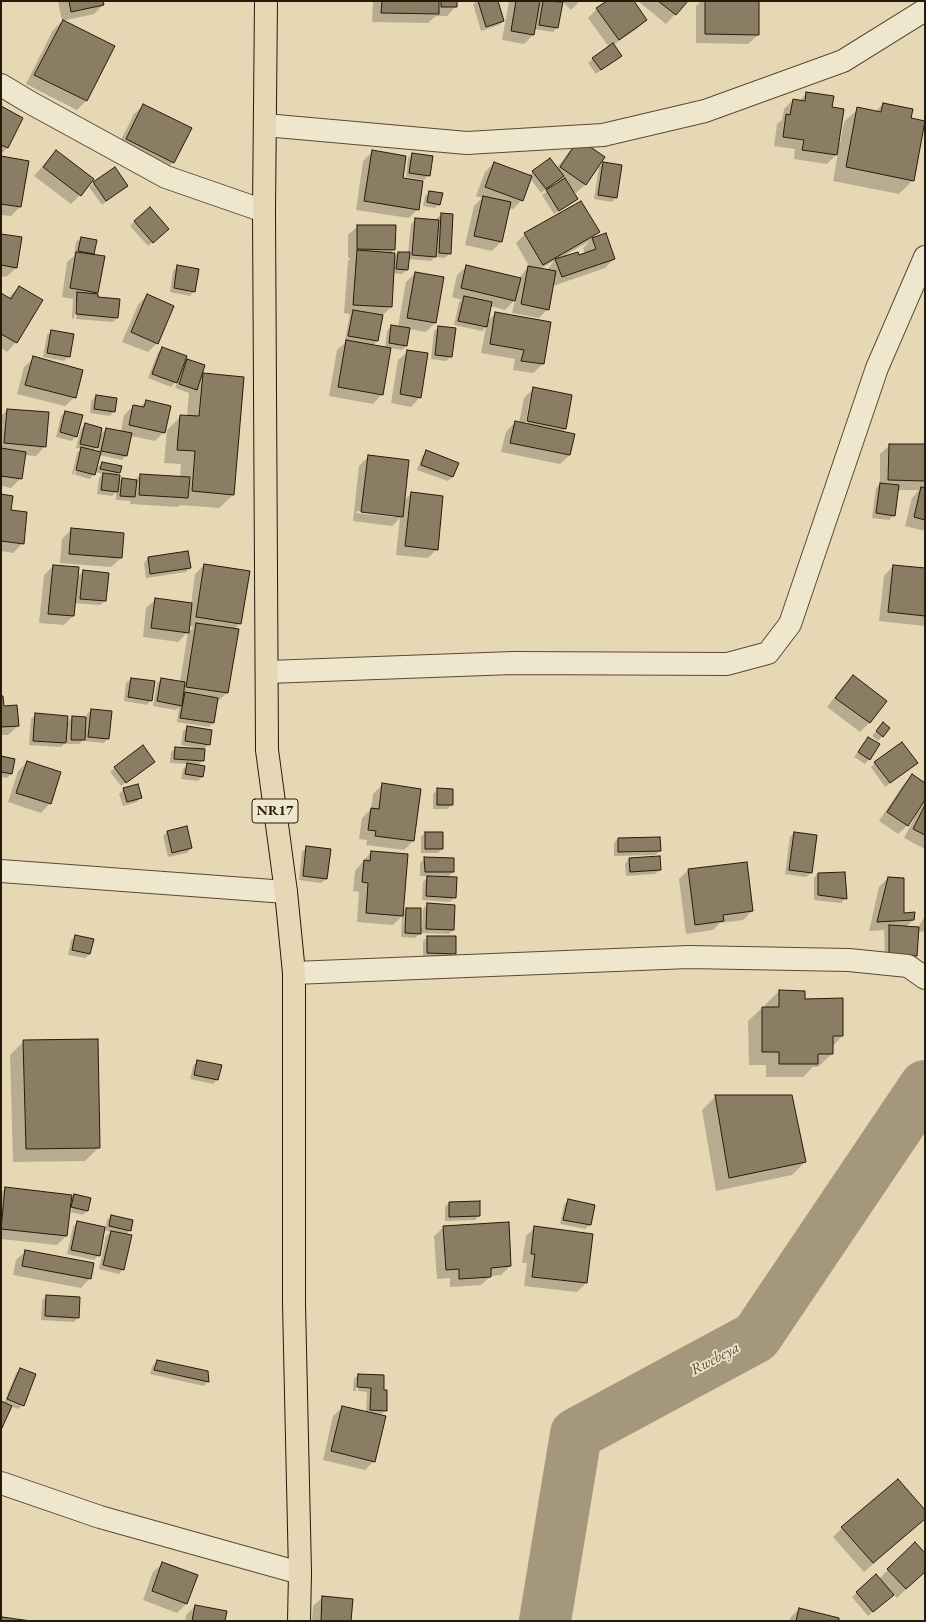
<!DOCTYPE html>
<style>
body{margin:0}
#map{position:relative;width:926px;height:1622px;overflow:hidden;background:#e6d8b4;font-family:"EB Garamond",serif}
canvas{display:block}
.frame{position:absolute;inset:0;border:2px solid #281a0b;pointer-events:none}
</style>
<div id="map">
<canvas width="926" height="1622"></canvas>
<div class="frame"></div>
</div>
<script>
const g = document.querySelector('canvas').getContext('2d');
g.lineJoin = 'round';
function fill(path, color) { g.fillStyle = color; g.fill(path, 'evenodd'); }
const toPath = rows => new Path2D(rows.map(r => 'M' + r).join(''));
function stroke(path, color, width, dash) { g.strokeStyle = color; g.lineWidth = width; g.lineCap = dash ? 'butt' : 'round'; g.setLineDash(dash || []); g.stroke(path); }
function write(font, color, halo, rows, align = 'center') {
  g.font = font + ' "EB Garamond",serif'; g.lineWidth = 3.5; g.setLineDash([]); g.textBaseline = 'middle'; g.strokeStyle = halo; g.fillStyle = color; for (const [text, x, y, turn = 0] of rows) {
    g.save(); g.translate(x, y); g.rotate((+turn || 0) * Math.PI / 180); g.textAlign = isNaN(turn) ? turn : align; if (halo) g.strokeText(text, 0, 0); g.fillText(text, 0, 0); g.restore();
  }
}
const shadow = toPath([
 [58,1,102,1,103,5,94,14,62,21],
 [373,1,456,1,456,6,447,16,436,16,428,23,372,22],
 [476,1,497,1,503,21,499,25,481,31,473,4],
 [509,1,539,1,538,5,543,1,562,3,557,27,553,32,534,29,533,35,524,44,502,40],
 [562,1,580,1,571,10],
 [608,1,632,1,646,20,637,29,613,45,620,56,596,74,588,63,609,47,588,18,597,9],
 [638,1,687,1,666,24],
 [701,1,758,1,758,35,748,44,696,43,696,6],
 [62,21,113,47,86,101,77,110,26,84,53,30],
 [807,93,831,108,838,143,840,143,844,122,858,109,875,112,883,104,910,119,913,180,899,194,833,181,838,153,827,164,794,159,795,149,774,146,777,124,782,120,784,109,793,100,799,101],
 [144,105,173,162,164,172,117,148,134,114],
 [1,107,7,148,1,154],
 [579,140,586,184,576,193,571,190,576,199,572,203,554,214,542,195,560,182,558,181,541,193,530,178,522,200,513,209,508,208,501,242,492,251,465,245,474,206,482,198,476,196,485,172,494,163,529,176,533,172,557,168,570,150],
 [56,151,80,195,71,204,34,176],
 [372,152,401,179,418,209,409,218,356,210,363,161],
 [413,154,429,175,424,180,406,177,408,158],
 [1,157,28,162,20,207,11,216,1,215],
 [603,163,616,197,612,202,594,199,599,167],
 [94,183,127,186,102,205,89,187],
 [430,192,439,204,435,208,423,206,425,196],
 [442,214,450,253,445,258,435,257,431,261,408,259,407,270,402,274,393,273,391,307,382,316,377,341,373,346,385,348,387,331,391,326,398,327,406,282,415,273,435,323,426,332,409,329,407,346,402,350,390,348,382,394,373,404,329,396,337,350,347,341,345,340,350,314,344,313,348,261,351,258,348,258,348,235,358,226,394,249,390,254,394,257,398,253,408,253,411,224,416,219,437,221,437,218],
 [135,221,163,234,148,246,130,226],
 [598,232,591,239,605,235,614,259,605,268,553,286,548,309,539,318,512,313,515,300,505,310,490,306,487,321,496,313,550,322,543,364,533,373,513,370,515,359,481,353,486,327,482,331,454,325,459,302,462,300,452,297,457,275,467,266,519,278,529,266,516,243,525,234],
 [590,241,583,248,585,254,578,256,560,258],
 [554,261,547,270,540,269],
 [1,235,21,238,16,268,6,277,1,276],
 [81,238,96,241,93,253,91,255,97,292,95,295,117,317,113,322,76,319,78,300,76,300,74,319,72,318,73,299,62,297,67,262,74,256,76,242],
 [177,267,194,291,190,296,170,292,173,271],
 [19,287,41,300,16,342,7,352,1,348,1,294,8,298],
 [147,295,157,343,148,352,122,342,138,305],
 [439,327,451,357,446,361,431,359,434,331],
 [51,331,69,356,64,361,43,357,47,335],
 [162,348,182,366,187,360,200,378,203,374,233,495,219,508,180,505,178,507,130,504,130,501,116,500,116,492,112,496,97,494,99,478,103,474,95,472,90,479,72,474,77,453,81,449,76,448,81,429,85,424,99,436,106,429,121,432,124,415,134,406,140,407,146,401,164,432,155,441,131,436,126,456,122,460,99,455,96,469,102,463,119,472,116,476,118,482,122,479,135,480,140,475,180,478,181,464,164,463,167,430,181,416,187,417,189,393,175,388,178,380,171,387,148,378,158,352],
 [98,441,100,442,98,452,93,451,97,447],
 [79,452,81,452,75,475,74,475],
 [408,351,420,397,411,407,391,403,398,360],
 [34,358,75,397,65,406,17,394,24,367],
 [534,388,571,396,565,429,562,432,570,455,560,464,501,452,506,432,515,422,519,423,524,398],
 [530,398,532,398,527,426,525,426],
 [96,396,114,411,110,416,90,413,91,401],
 [7,410,45,446,36,456,24,455,21,478,11,488,1,486,1,416],
 [65,412,76,436,72,441,56,437,61,416],
 [890,445,925,445,925,531,905,526,912,498,919,490,897,490,894,515,889,520,872,518,876,488,880,484,880,454],
 [427,452,457,464,452,477,448,481,417,470,422,456],
 [368,457,403,501,411,494,437,549,428,558,396,555,400,518,392,526,353,521,359,466],
 [357,511,395,515,395,517,356,513],
 [1,495,10,511,23,543,13,553,1,551],
 [72,529,121,558,111,567,60,563,62,539],
 [187,552,190,567,186,572,146,578,144,563,148,558],
 [204,565,240,623,234,630,227,693,217,702,213,723,209,727,177,722,179,707,176,710,153,706,157,683,161,679,180,682,188,632,178,642,143,637,146,608,156,599,191,604,195,574],
 [188,626,194,627,188,633],
 [53,566,77,578,83,571,105,601,100,605,74,603,73,616,64,625,39,623,44,575],
 [893,566,925,569,925,626,879,621,884,576],
 [853,676,885,701,869,723,860,732,827,707,844,685],
 [131,679,151,700,147,705,124,701,126,683],
 [1,697,3,707,18,726,8,735,1,735],
 [91,710,108,738,104,743,84,741,84,739,79,744,67,744,67,741,61,747,29,745,31,719,36,714,67,723,72,717,86,718,87,714],
 [188,727,209,744,204,749,203,760,198,766,202,777,198,781,181,779,183,769,188,764,170,763,171,752,175,748,197,749,197,748,181,745,183,731],
 [879,728,889,728,878,741,872,736],
 [868,738,869,759,865,764,854,757],
 [143,747,149,766,121,786,110,772],
 [1,757,11,774,7,778,1,777],
 [27,762,50,803,41,813,8,802,18,771],
 [875,763,912,767,885,787,871,767],
 [912,776,925,784,925,849,904,838,917,813,916,812,908,825,898,834,879,821,903,785],
 [382,785,413,841,404,850,366,845,367,840,359,839,362,818,371,809,373,794],
 [124,789,141,797,137,802,123,806,119,794],
 [438,789,452,805,447,809,433,809,433,794],
 [167,832,191,848,187,853,168,857,163,836],
 [425,833,442,849,438,853,421,853,421,837],
 [794,833,811,873,806,877,785,874,790,837],
 [618,839,660,851,655,855,614,856,614,843],
 [307,847,326,879,321,883,299,880,302,852],
 [371,852,402,913,406,909,420,927,422,928,423,909,427,904,454,906,453,930,449,934,422,933,422,931,415,938,401,937,402,916,393,925,357,922,359,892,353,891,355,871],
 [425,858,453,872,447,878,455,897,450,902,422,900,423,882,428,876,420,876,420,863],
 [629,859,660,870,655,874,626,876,625,864],
 [688,870,752,911,743,920,720,923,713,930,686,934,679,879],
 [818,873,846,898,841,903,814,900,814,878],
 [888,878,903,914,913,920,906,927,918,928,925,915,925,932,918,931,916,955,912,960,885,958,884,930,869,931,879,887],
 [76,936,93,939,90,954,85,958,68,955,71,940],
 [428,937,455,953,450,958,423,957,423,941],
 [779,991,804,1000,842,1036,832,1047,832,1054,818,1067,813,1067,803,1077,766,1077,766,1065,749,1065,748,1021,762,1008,765,1008,765,1005],
 [24,1041,99,1147,85,1161,13,1162,10,1055],
 [197,1061,217,1080,213,1084,190,1079,193,1066],
 [716,1096,805,1162,792,1175,716,1191,702,1110],
 [5,1188,71,1198,74,1195,88,1210,83,1215,70,1212,71,1212,74,1199,72,1199,66,1236,57,1245,1,1239,1,1193],
 [568,1200,594,1206,590,1225,585,1229,560,1224,564,1205],
 [449,1203,479,1215,475,1220,445,1221,445,1207],
 [111,1216,130,1230,126,1235,123,1269,119,1274,99,1269,106,1236,111,1232,104,1230,99,1255,94,1260,67,1254,73,1227,77,1222,105,1228,107,1220],
 [444,1227,510,1266,501,1275,491,1276,481,1285,450,1287,450,1278,437,1279,434,1236],
 [535,1227,592,1235,586,1283,577,1292,524,1286,527,1263,522,1263,526,1236],
 [26,1251,90,1278,81,1288,13,1275,16,1260],
 [46,1296,78,1317,74,1322,41,1320,42,1301],
 [157,1362,208,1381,204,1386,150,1374,152,1366],
 [21,1369,23,1405,18,1409,11,1406,1,1428,1,1402,4,1403,16,1373],
 [358,1375,383,1391,386,1410,380,1416,374,1461,365,1470,323,1460,333,1416,343,1407,366,1413,367,1392,358,1391,359,1378,357,1378,356,1391,353,1391,354,1379],
 [925,1512,925,1518,919,1524,864,1572,833,1537,842,1528],
 [925,1554,925,1571,897,1598,893,1594,868,1616,852,1597,876,1576,879,1579,888,1570],
 [163,1563,187,1603,177,1613,143,1600,153,1572],
 [323,1597,350,1621,312,1621,313,1606],
 [195,1606,224,1621,185,1621,186,1615],
 [799,1609,838,1621,789,1621,790,1618]
]);
const river = toPath([
 [545,1621,576,1434,756,1337,925,1086]
]);
const building = toPath([
 [69,1,103,1,104,5,71,12,69,1],
 [382,1,439,1,439,14,381,13,382,1],
 [441,1,457,1,457,7,441,7,441,1],
 [478,1,498,1,504,21,486,27,478,1],
 [516,1,540,1,534,35,511,31,516,1],
 [543,1,563,2,558,28,539,25,543,1],
 [607,1,634,1,647,20,619,40,596,8,607,1],
 [658,1,688,1,676,15,658,1],
 [705,1,759,1,759,35,705,34,705,1],
 [63,20,115,46,87,101,34,75,63,20],
 [613,43,622,56,601,70,592,58,613,43],
 [806,92,834,96,832,107,844,109,837,155,802,150,804,140,783,137,786,114,790,115,793,99,805,101,806,92],
 [883,103,913,109,911,118,925,121,914,181,846,167,857,107,881,112,883,103],
 [143,104,192,128,174,163,126,139,143,104],
 [1,106,23,118,8,148,1,145,1,106],
 [579,139,605,157,586,185,560,167,579,139],
 [56,150,94,179,81,196,43,167,56,150],
 [372,150,406,156,403,178,423,181,419,210,364,201,372,150],
 [412,153,433,156,430,176,409,173,412,153],
 [1,156,29,161,21,207,1,204,1,156],
 [550,158,564,176,546,189,532,171,550,158],
 [494,162,532,176,523,201,485,187,494,162],
 [603,162,622,165,617,198,598,195,603,162],
 [115,167,128,186,106,201,93,182,115,167],
 [565,178,578,199,559,211,546,190,565,178],
 [429,191,443,193,440,205,427,202,429,191],
 [483,196,511,202,502,242,474,236,483,196],
 [581,201,600,232,543,265,524,233,581,201],
 [150,207,169,229,153,243,134,221,150,207],
 [441,213,453,214,451,254,439,253,441,213],
 [415,218,439,220,436,257,412,255,415,218],
 [357,225,396,225,395,250,357,249,357,225],
 [606,233,615,259,562,277,555,259,578,252,579,255,596,249,592,238,606,233],
 [1,234,22,237,17,268,1,265,1,234],
 [81,237,97,240,94,254,78,251,81,237],
 [357,250,395,253,392,307,353,305,357,250],
 [76,252,105,256,98,293,70,288,76,252],
 [398,252,410,252,408,270,396,269,398,252],
 [177,265,199,269,195,292,174,288,177,265],
 [466,265,521,278,515,301,461,288,466,265],
 [528,266,556,271,549,310,521,304,528,266],
 [415,272,444,277,436,323,407,318,415,272],
 [19,286,43,300,17,343,1,334,1,293,11,299,19,286],
 [77,292,98,294,98,297,120,299,118,318,76,314,77,292],
 [147,294,174,306,158,344,131,332,147,294],
 [464,296,492,302,487,327,458,321,464,296],
 [353,310,383,315,378,341,348,336,353,310],
 [495,312,551,322,544,364,521,361,524,350,490,344,495,312],
 [391,325,410,328,407,346,389,343,391,325],
 [438,326,456,328,452,357,435,355,438,326],
 [51,330,74,334,70,357,47,353,51,330],
 [346,340,391,348,383,395,338,387,346,340],
 [162,347,187,356,177,383,152,374,162,347],
 [407,350,428,353,421,398,400,394,407,350],
 [33,356,83,370,76,398,25,385,33,356],
 [187,359,205,365,197,390,179,384,187,359],
 [203,373,244,377,234,495,192,491,195,451,177,450,180,415,199,416,203,373],
 [533,387,572,395,566,429,527,421,533,387],
 [96,395,117,398,115,412,94,409,96,395],
 [146,400,171,406,165,433,129,425,133,405,144,407,146,400],
 [7,409,49,412,46,447,4,443,7,409],
 [65,411,83,415,77,437,60,432,65,411],
 [515,421,575,434,570,455,510,443,515,421],
 [85,423,102,428,98,448,80,444,85,423],
 [106,428,132,433,127,456,101,451,106,428],
 [889,444,925,444,925,481,888,480,889,444],
 [81,447,101,452,95,475,76,470,81,447],
 [1,448,26,452,22,479,1,476,1,448],
 [426,450,459,463,453,477,421,465,426,450],
 [368,455,409,460,403,517,361,512,368,455],
 [102,462,122,466,120,473,100,469,102,462],
 [103,473,120,475,118,492,101,490,103,473],
 [140,474,190,477,188,498,139,495,140,474],
 [122,478,137,480,135,497,120,496,122,478],
 [880,483,899,485,895,516,876,513,880,483],
 [921,487,925,488,925,520,914,517,921,487],
 [411,492,443,496,438,550,405,546,411,492],
 [1,494,13,496,11,510,27,512,24,544,1,541,1,494],
 [71,528,124,533,122,558,69,554,71,528],
 [188,551,191,568,150,574,148,557,188,551],
 [204,564,250,571,241,624,196,617,204,564],
 [53,565,79,567,74,616,48,614,53,565],
 [893,565,925,568,925,616,888,612,893,565],
 [83,570,109,573,106,601,80,599,83,570],
 [155,598,192,603,189,633,151,628,155,598],
 [196,623,239,629,228,693,186,687,196,623],
 [853,675,887,701,870,723,835,698,853,675],
 [131,678,155,681,152,701,128,697,131,678],
 [161,678,185,682,182,706,157,701,161,678],
 [185,692,218,698,214,723,180,718,185,692],
 [1,696,3,696,4,706,17,705,19,726,1,727,1,696],
 [91,709,112,711,109,739,88,737,91,709],
 [35,713,68,716,66,743,33,741,35,713],
 [72,716,86,717,85,740,71,740,72,716],
 [883,722,890,728,883,737,876,731,883,722],
 [187,726,212,730,210,745,185,741,187,726],
 [868,737,880,744,870,760,858,752,868,737],
 [902,742,918,763,890,783,874,762,902,742],
 [143,745,155,762,126,783,114,767,143,745],
 [175,747,205,749,204,761,174,759,175,747],
 [1,756,15,759,12,774,1,772,1,756],
 [27,761,61,772,51,804,16,793,27,761],
 [187,763,205,766,203,777,185,774,187,763],
 [912,774,925,783,925,800,908,826,887,812,912,774],
 [382,783,421,789,414,841,375,836,376,831,368,830,371,808,379,809,382,783],
 [138,784,142,798,127,802,123,788,138,784],
 [437,788,453,789,453,805,437,805,437,788],
 [925,805,925,835,913,829,925,805],
 [187,826,192,848,172,853,167,831,187,826],
 [425,832,443,832,443,849,425,849,425,832],
 [794,832,817,835,812,873,789,870,794,832],
 [660,837,661,851,618,852,618,838,660,837],
 [306,846,331,849,327,879,303,876,306,846],
 [371,851,408,854,403,916,366,913,368,883,362,882,364,860,370,861,371,851],
 [660,856,661,870,630,872,629,858,660,856],
 [424,857,454,858,454,872,425,872,424,857],
 [747,862,753,911,723,915,724,921,695,925,688,869,747,862],
 [845,872,847,899,818,895,818,873,845,872],
 [427,876,457,877,456,898,426,896,427,876],
 [888,877,904,878,904,913,915,912,914,920,877,922,888,877],
 [427,903,455,905,454,930,426,929,427,903],
 [406,908,421,908,421,934,405,933,406,908],
 [889,925,919,927,917,956,889,954,889,925],
 [75,935,94,939,90,954,72,950,75,935],
 [427,936,456,936,456,954,427,953,427,936],
 [779,990,805,991,805,999,843,998,843,1036,833,1036,833,1054,818,1054,818,1064,779,1064,779,1052,762,1052,762,1007,779,1007,779,990],
 [98,1039,100,1148,26,1149,23,1040,98,1039],
 [197,1060,222,1065,218,1080,194,1075,197,1060],
 [715,1095,792,1095,806,1162,729,1178,715,1095],
 [5,1187,72,1195,67,1236,1,1229,5,1187],
 [74,1194,91,1198,88,1211,71,1207,74,1194],
 [568,1199,595,1205,591,1225,563,1220,568,1199],
 [480,1201,480,1216,449,1217,449,1202,480,1201],
 [111,1215,133,1220,131,1231,109,1226,111,1215],
 [77,1221,105,1227,100,1256,71,1250,77,1221],
 [509,1222,511,1266,491,1268,491,1277,459,1279,459,1269,446,1270,443,1226,509,1222],
 [534,1226,593,1234,587,1283,532,1277,535,1254,531,1254,534,1226],
 [111,1231,132,1235,124,1270,103,1265,111,1231],
 [25,1250,94,1263,91,1279,22,1266,25,1250],
 [46,1295,80,1297,79,1318,45,1316,46,1295],
 [157,1360,208,1371,209,1382,154,1370,157,1360],
 [20,1368,36,1374,24,1406,7,1399,20,1368],
 [358,1374,384,1375,384,1390,387,1390,387,1411,370,1410,371,1388,357,1387,358,1374],
 [1,1401,12,1406,1,1430,1,1401],
 [342,1406,386,1416,375,1462,331,1451,342,1406],
 [898,1479,925,1510,925,1519,873,1563,841,1527,898,1479],
 [915,1542,925,1553,925,1572,906,1589,887,1569,915,1542],
 [162,1562,198,1575,187,1604,152,1591,162,1562],
 [876,1574,894,1595,873,1612,856,1592,876,1574],
 [322,1596,353,1599,351,1621,321,1621,322,1596],
 [195,1605,227,1611,225,1621,192,1621,195,1605],
 [799,1608,839,1618,839,1621,796,1621,799,1608],
 [2,1617,31,1621,1,1621,2,1617]
]);
const minor = toPath([
 [1,85,31,103,166,177,264,211],
 [265,125,467,143,603,135,705,111,843,61,925,10],
 [268,672,513,663,727,664,768,653,790,624,877,368,925,257],
 [1,871,286,892],
 [294,973,689,957,849,960,908,966,925,978],
 [1,1483,100,1517,300,1573]
]);
const major = toPath([
 [266,1,264,211,267,750,286,892,294,973,294,1304,300,1573,299,1621]
]);
const shields = [
 [275,811,46]
];
const shieldNames = [
 ["NR17",275,811]
];
const waterNames = [
 ["Rwebeya",715,1359,-28]
];
fill(shadow, '#0003');
stroke(river, '#a5977b', 52);
fill(building, '#8b7d63');
stroke(building, '#281a0b', 1);
stroke(minor, '#584a35', 24);
stroke(major, '#281a0b', 24);
stroke(minor, '#efe6ce', 22);
stroke(major, '#e6d8b4', 22);
for (const [x, y, w] of shields) { const box = new Path2D(); box.roundRect(x - w / 2, y - 12, w, 24, 3); g.fillStyle = '#efe6ce'; g.fill(box); stroke(box, '#281a0b', 1); }
write('bold 14px', '#281a0b', null, shieldNames);
write('italic 16px', '#5a4c38', '#efe6ce', waterNames);
</script>
